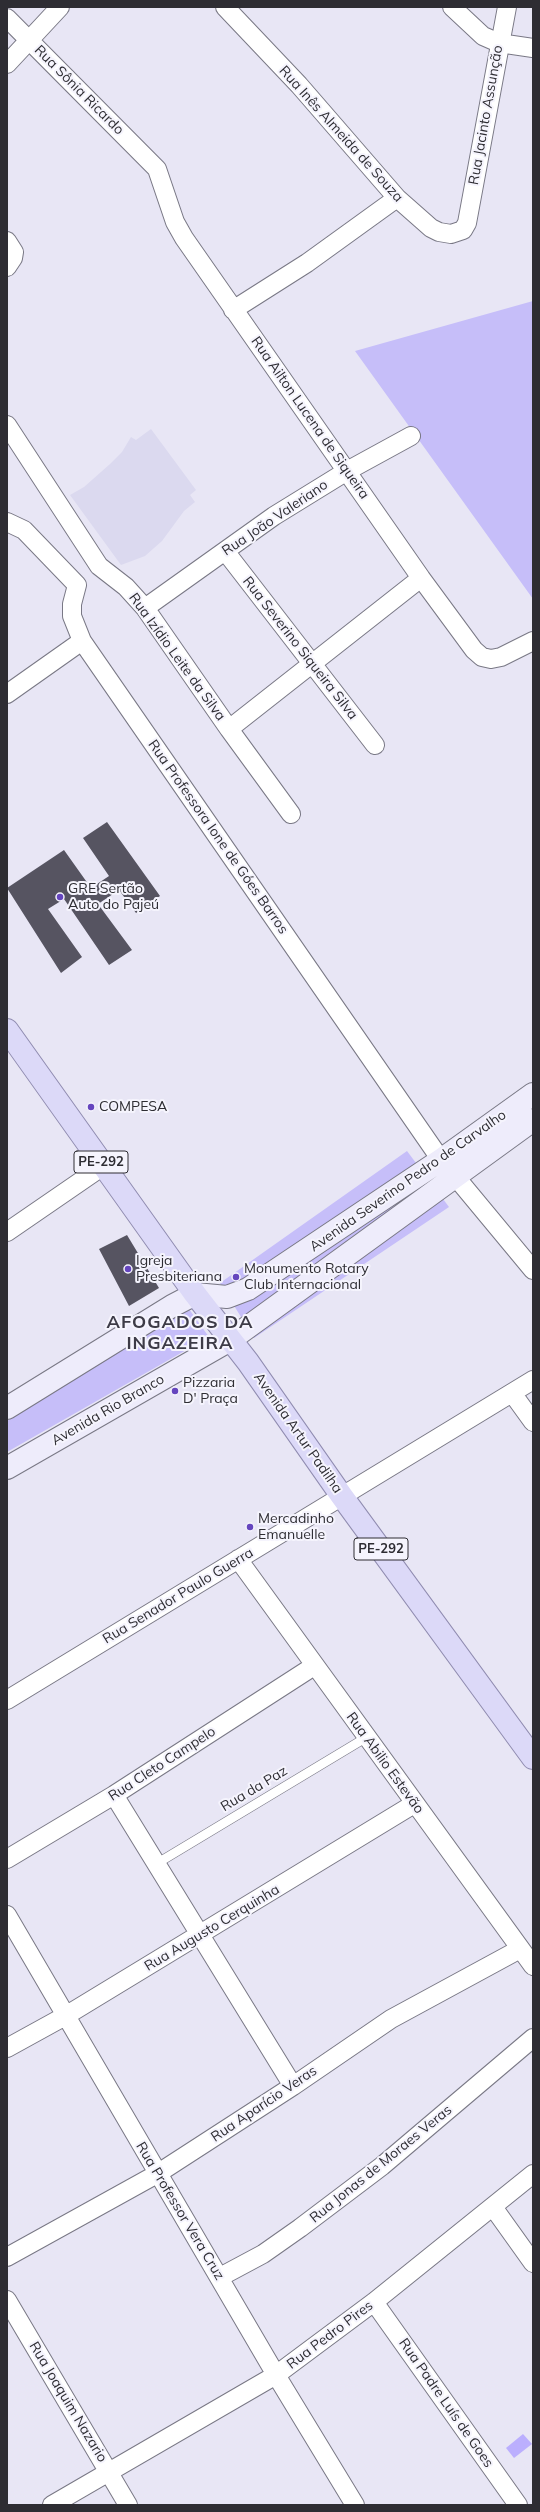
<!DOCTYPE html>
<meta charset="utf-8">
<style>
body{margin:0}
#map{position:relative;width:540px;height:2512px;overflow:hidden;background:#e8e6f5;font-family:Mulish,sans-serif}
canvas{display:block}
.frame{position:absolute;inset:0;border:8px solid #2e2d33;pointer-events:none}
</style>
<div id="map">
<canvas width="540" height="2512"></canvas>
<div class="frame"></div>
</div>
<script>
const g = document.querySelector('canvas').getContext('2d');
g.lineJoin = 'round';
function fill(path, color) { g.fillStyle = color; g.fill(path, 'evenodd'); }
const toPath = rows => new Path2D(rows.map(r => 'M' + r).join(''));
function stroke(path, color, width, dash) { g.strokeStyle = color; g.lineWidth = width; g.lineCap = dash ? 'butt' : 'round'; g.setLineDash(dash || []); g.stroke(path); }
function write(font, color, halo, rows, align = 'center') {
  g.font = font + ' Mulish,sans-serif'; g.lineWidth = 4; g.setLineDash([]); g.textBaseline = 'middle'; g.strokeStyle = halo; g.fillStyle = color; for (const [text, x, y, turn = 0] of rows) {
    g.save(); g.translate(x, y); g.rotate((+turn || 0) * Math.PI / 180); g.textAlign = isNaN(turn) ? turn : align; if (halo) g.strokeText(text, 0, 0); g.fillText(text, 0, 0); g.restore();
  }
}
const built = toPath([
 [151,429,196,490,190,495,195,502,184,511,162,541,145,556,121,565,70,495,84,487,110,464,122,452,131,437,136,440]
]);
const green = toPath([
 [533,301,533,599,355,351],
 [407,1151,449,1207,254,1338,220,1283],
 [189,1309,209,1337,7,1452,7,1421]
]);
const water = toPath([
 [523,2434,532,2444,514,2458,506,2448]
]);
const building = toPath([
 [107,822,160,896,136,913,119,890,98,904,132,950,109,965,64,899,48,909,82,957,61,973,7,888,64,850,91,888,109,876,83,838],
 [127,1235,159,1288,129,1306,99,1249]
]);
const lane = toPath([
 [156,1864,367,1737]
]);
const street = toPath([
 [225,7,299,85,397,198,431,228,439,232,451,234,463,230,467,223,507,7],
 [452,7,483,36,499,43,533,48],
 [7,18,157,169,175,222,184,238,421,578,474,650,482,657,491,659,501,657,533,641],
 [7,64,60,7],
 [7,241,14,252,13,258,7,267],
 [233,310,307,263,397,198],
 [7,425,99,566,126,587,145,608,229,729,291,814],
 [7,522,24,530,77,585],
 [225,551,375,745],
 [77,585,72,604,72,616,82,641,441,1160],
 [145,608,274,516,347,471,411,436],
 [7,694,82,641],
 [229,729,421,578],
 [455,1176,533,1270],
 [7,1232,103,1166],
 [512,1393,533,1422],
 [238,1559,533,1966],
 [7,1700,533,1380],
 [114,1795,293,2086],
 [7,1859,114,1795,314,1666],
 [7,1915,276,2375,355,2505],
 [7,2048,67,2015,414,1804],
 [493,2207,533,2263],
 [7,2257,157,2174,293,2086,391,2019,520,1949],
 [220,2277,263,2254,300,2228,382,2166,533,2038],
 [7,2300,128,2505],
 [374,2302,518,2505],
 [52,2505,276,2375,374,2302,533,2174]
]);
const secondary = toPath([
 [7,1408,172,1306,195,1294,227,1297,248,1289,441,1160,533,1094],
 [7,1468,230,1340,533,1120]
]);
const primary = toPath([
 [7,1030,195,1294,248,1362,341,1495,533,1758]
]);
const markers = [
 [60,897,4,"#6545be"],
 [91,1107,4,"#6545be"],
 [128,1269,4,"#6545be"],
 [236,1277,4,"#6545be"],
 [175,1391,4,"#6545be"],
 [250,1527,4,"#6545be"]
];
const shields = [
 [101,1162,54],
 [381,1549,54]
];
const shieldNames = [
 ["PE-292",101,1162],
 ["PE-292",381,1549]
];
const streetNames = [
 ["Rua Sônia Ricardo",79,90,45],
 ["Rua Jacinto Assunção",486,115,-80],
 ["Rua Inês Almeida de Souza",341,134,48],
 ["Rua Ailton Lucena de Siqueira",310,418,55],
 ["Rua João Valeriano",275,518,-34],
 ["Rua Severino Siqueira Silva",300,648,52],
 ["Rua Izídio Leite da Silva",177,657,54],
 ["Rua Professora Ione de Góes Barros",218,837,55],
 ["Avenida Severino Pedro de Carvalho",408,1181,-35],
 ["Avenida Rio Branco",108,1410,-30],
 ["Avenida Artur Padilha",298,1433,55],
 ["Rua Senador Paulo Guerra",178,1596,-31],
 ["Rua Abilio Estevão",385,1763,54],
 ["Rua Cleto Campelo",162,1764,-33],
 ["Rua da Paz",254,1789,-31],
 ["Rua Augusto Cerquinha",212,1928,-31],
 ["Rua Aparício Veras",264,2104,-34],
 ["Rua Jonas de Moraes Veras",381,2164,-39],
 ["Rua Professor Vera Cruz",180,2211,59],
 ["Rua Pedro Pires",330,2335,-37],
 ["Rua Joaquim Nazario",68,2402,59],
 ["Rua Padre Luís de Goes",446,2403,55]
];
const poiNames = [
 ["GRE Sertão",68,889],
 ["Auto do Pajeú",68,905],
 ["COMPESA",99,1107],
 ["Igreja",136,1261],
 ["Presbiteriana",136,1277],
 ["Monumento Rotary",244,1269],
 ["Club Internacional",244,1285],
 ["Pizzaria",183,1383],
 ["D' Praça",183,1399],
 ["Mercadinho",258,1519],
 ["Emanuelle",258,1535]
];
const districtNames = [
 ["AFOGADOS DA",180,1323],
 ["INGAZEIRA",180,1344]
];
fill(built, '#dbd9ef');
fill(green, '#c6bef9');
fill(water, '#bbaffe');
fill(building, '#565461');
stroke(lane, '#797885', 10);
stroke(street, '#797885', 20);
stroke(secondary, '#797885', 24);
stroke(primary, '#908cb0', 24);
stroke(lane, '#fff', 9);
stroke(street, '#fff', 18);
stroke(secondary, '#eeecfb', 22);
stroke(primary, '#dcd9f8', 22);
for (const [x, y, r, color] of markers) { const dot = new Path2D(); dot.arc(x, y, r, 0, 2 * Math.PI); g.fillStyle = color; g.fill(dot); stroke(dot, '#f5f4fd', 1.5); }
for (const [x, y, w] of shields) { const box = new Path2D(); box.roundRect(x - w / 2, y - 11, w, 22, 3); g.fillStyle = '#f5f4fd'; g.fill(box); stroke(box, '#2e2d33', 1); }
write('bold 13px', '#2e2d33', null, shieldNames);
write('14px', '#2e2d33', '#f5f4fd', streetNames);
write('14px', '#2e2d33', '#f5f4fd', poiNames, 'left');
g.letterSpacing = '1px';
write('bold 18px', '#3d3b47', '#f5f4fd', districtNames);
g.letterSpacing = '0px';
</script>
